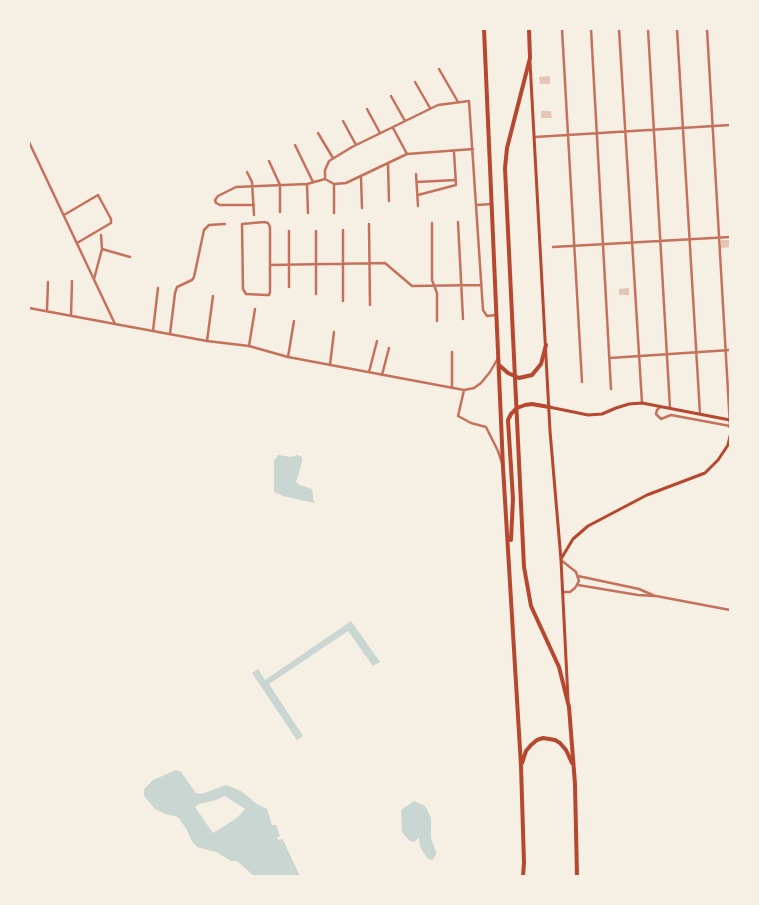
<!DOCTYPE html>
<style>
body{margin:0}
#map{position:relative;width:759px;height:905px;overflow:hidden;background:#f6efe4;font-family:Roboto,sans-serif}
canvas{display:block}
.frame{position:absolute;inset:0;border:30px solid #f6efe4;pointer-events:none}
</style>
<div id="map">
<canvas width="759" height="905"></canvas>
<div class="frame"></div>
</div>
<script>
const g = document.querySelector('canvas').getContext('2d');
g.lineJoin = 'round';
function fill(path, color) { g.fillStyle = color; g.fill(path, 'evenodd'); }
const toPath = rows => new Path2D(rows.map(r => 'M' + r).join(''));
function stroke(path, color, width, dash) { g.strokeStyle = color; g.lineWidth = width; g.lineCap = dash ? 'butt' : 'round'; g.setLineDash(dash || []); g.stroke(path); }
const water = toPath([
 [278,455,291,457,297,455,302,457,302,462,296,482,300,485,312,489,314,503,283,496,274,492,274,461],
 [351,621,380,662,373,666,348,631,269,684,303,736,297,740,252,673,258,669,265,680],
 [176,770,181,772,196,793,202,794,226,785,241,791,257,804,267,809,272,825,276,825,280,836,277,838,279,840,282,839,283,840,300,876,254,876,237,861,231,861,216,852,197,847,191,840,187,830,178,817,165,814,155,809,144,796,144,789,153,780],
 [225,796,245,809,237,818,213,833,195,807,199,804,213,801],
 [414,801,425,806,428,811,431,818,431,838,436,852,436,855,432,860,428,859,420,847,419,838,414,842,409,840,402,832,401,810]
]);
const building = toPath([
 [550,76,550,84,540,84,539,77],
 [541,111,551,111,552,118,541,118],
 [721,240,730,240,730,247,721,248],
 [629,288,629,295,619,295,619,289]
]);
const minor = toPath([
 [562,29,582,382],
 [591,29,611,389],
 [619,29,642,403],
 [648,29,670,408],
 [677,29,700,414],
 [707,29,730,426],
 [439,69,458,102],
 [415,82,430,108],
 [391,96,405,121],
 [367,109,380,133],
 [343,121,356,145],
 [393,128,407,154],
 [318,133,333,158],
 [535,137,730,125],
 [295,145,313,182],
 [269,161,280,185,280,212],
 [388,164,389,201],
 [247,172,252,182,254,215],
 [416,174,418,206],
 [361,177,362,208],
 [325,179,325,170,329,161,352,147,438,105,469,101,483,310,487,316,496,315],
 [417,182,456,180],
 [307,184,308,213],
 [418,195,456,185,454,152],
 [254,205,220,205,216,203,215,200,218,196,236,187,307,184,325,179,334,184,346,183,407,154,473,149],
 [477,205,492,204],
 [334,213,334,184],
 [64,215,98,195,111,219,111,223,77,243],
 [264,222,268,223,270,227,270,292,269,295,266,295,246,294,243,289,242,224,264,222],
 [458,222,463,319],
 [432,223,432,280,437,293,437,321],
 [369,224,370,305],
 [343,230,343,301],
 [289,231,289,287],
 [316,231,316,294],
 [553,247,730,237],
 [102,249,130,257],
 [270,265,385,263,412,286,481,285],
 [94,279,102,249,101,235],
 [29,308,115,324],
 [47,310,48,282],
 [71,316,72,281],
 [153,331,158,288],
 [170,334,175,293,177,287,192,280,194,277,204,230,209,225,225,224],
 [207,341,213,296],
 [249,346,255,309],
 [288,357,294,321],
 [610,358,730,350],
 [330,365,334,332],
 [369,372,377,341],
 [382,375,389,348],
 [452,388,452,352],
 [561,560,576,572,579,581,575,588,570,592,563,592],
 [578,585,638,595,655,596,639,589,578,576],
 [656,596,730,610]
]);
const tertiary = toPath([
 [29,142,115,324,207,341,249,346,288,357,464,390,474,388,481,383,490,372,498,358],
 [464,390,458,416,471,423,486,427,498,451,502,463],
 [660,407,657,410,656,414,661,419,671,415,730,426]
]);
const secondary = toPath([
 [530,62,550,431,561,560,568,699],
 [549,407,588,415,602,414,616,408,629,404,642,403,730,420],
 [730,426,730,427],
 [561,559,573,539,588,526,647,495,705,473,718,460,728,445,730,436]
]);
const trunk = toPath([
 [484,29,503,467,521,766,524,863,523,876],
 [529,29,530,58,507,148,505,168,524,567,531,606,559,667,569,707,575,784,577,876],
 [499,365,508,373,519,378,532,375,541,364,546,345],
 [511,540,513,499,508,420,511,414,517,408,525,405,532,404,549,407],
 [522,763,526,751,531,745,537,740,543,738,555,740,560,743,566,750,572,763]
]);
fill(water, '#c9d6d2');
fill(building, '#e6c5b7');
stroke(minor, '#c5725c', 2.5);
stroke(tertiary, '#c5725c', 2.5);
stroke(secondary, '#b5482f', 3);
stroke(trunk, '#b5482f', 4);
</script>
